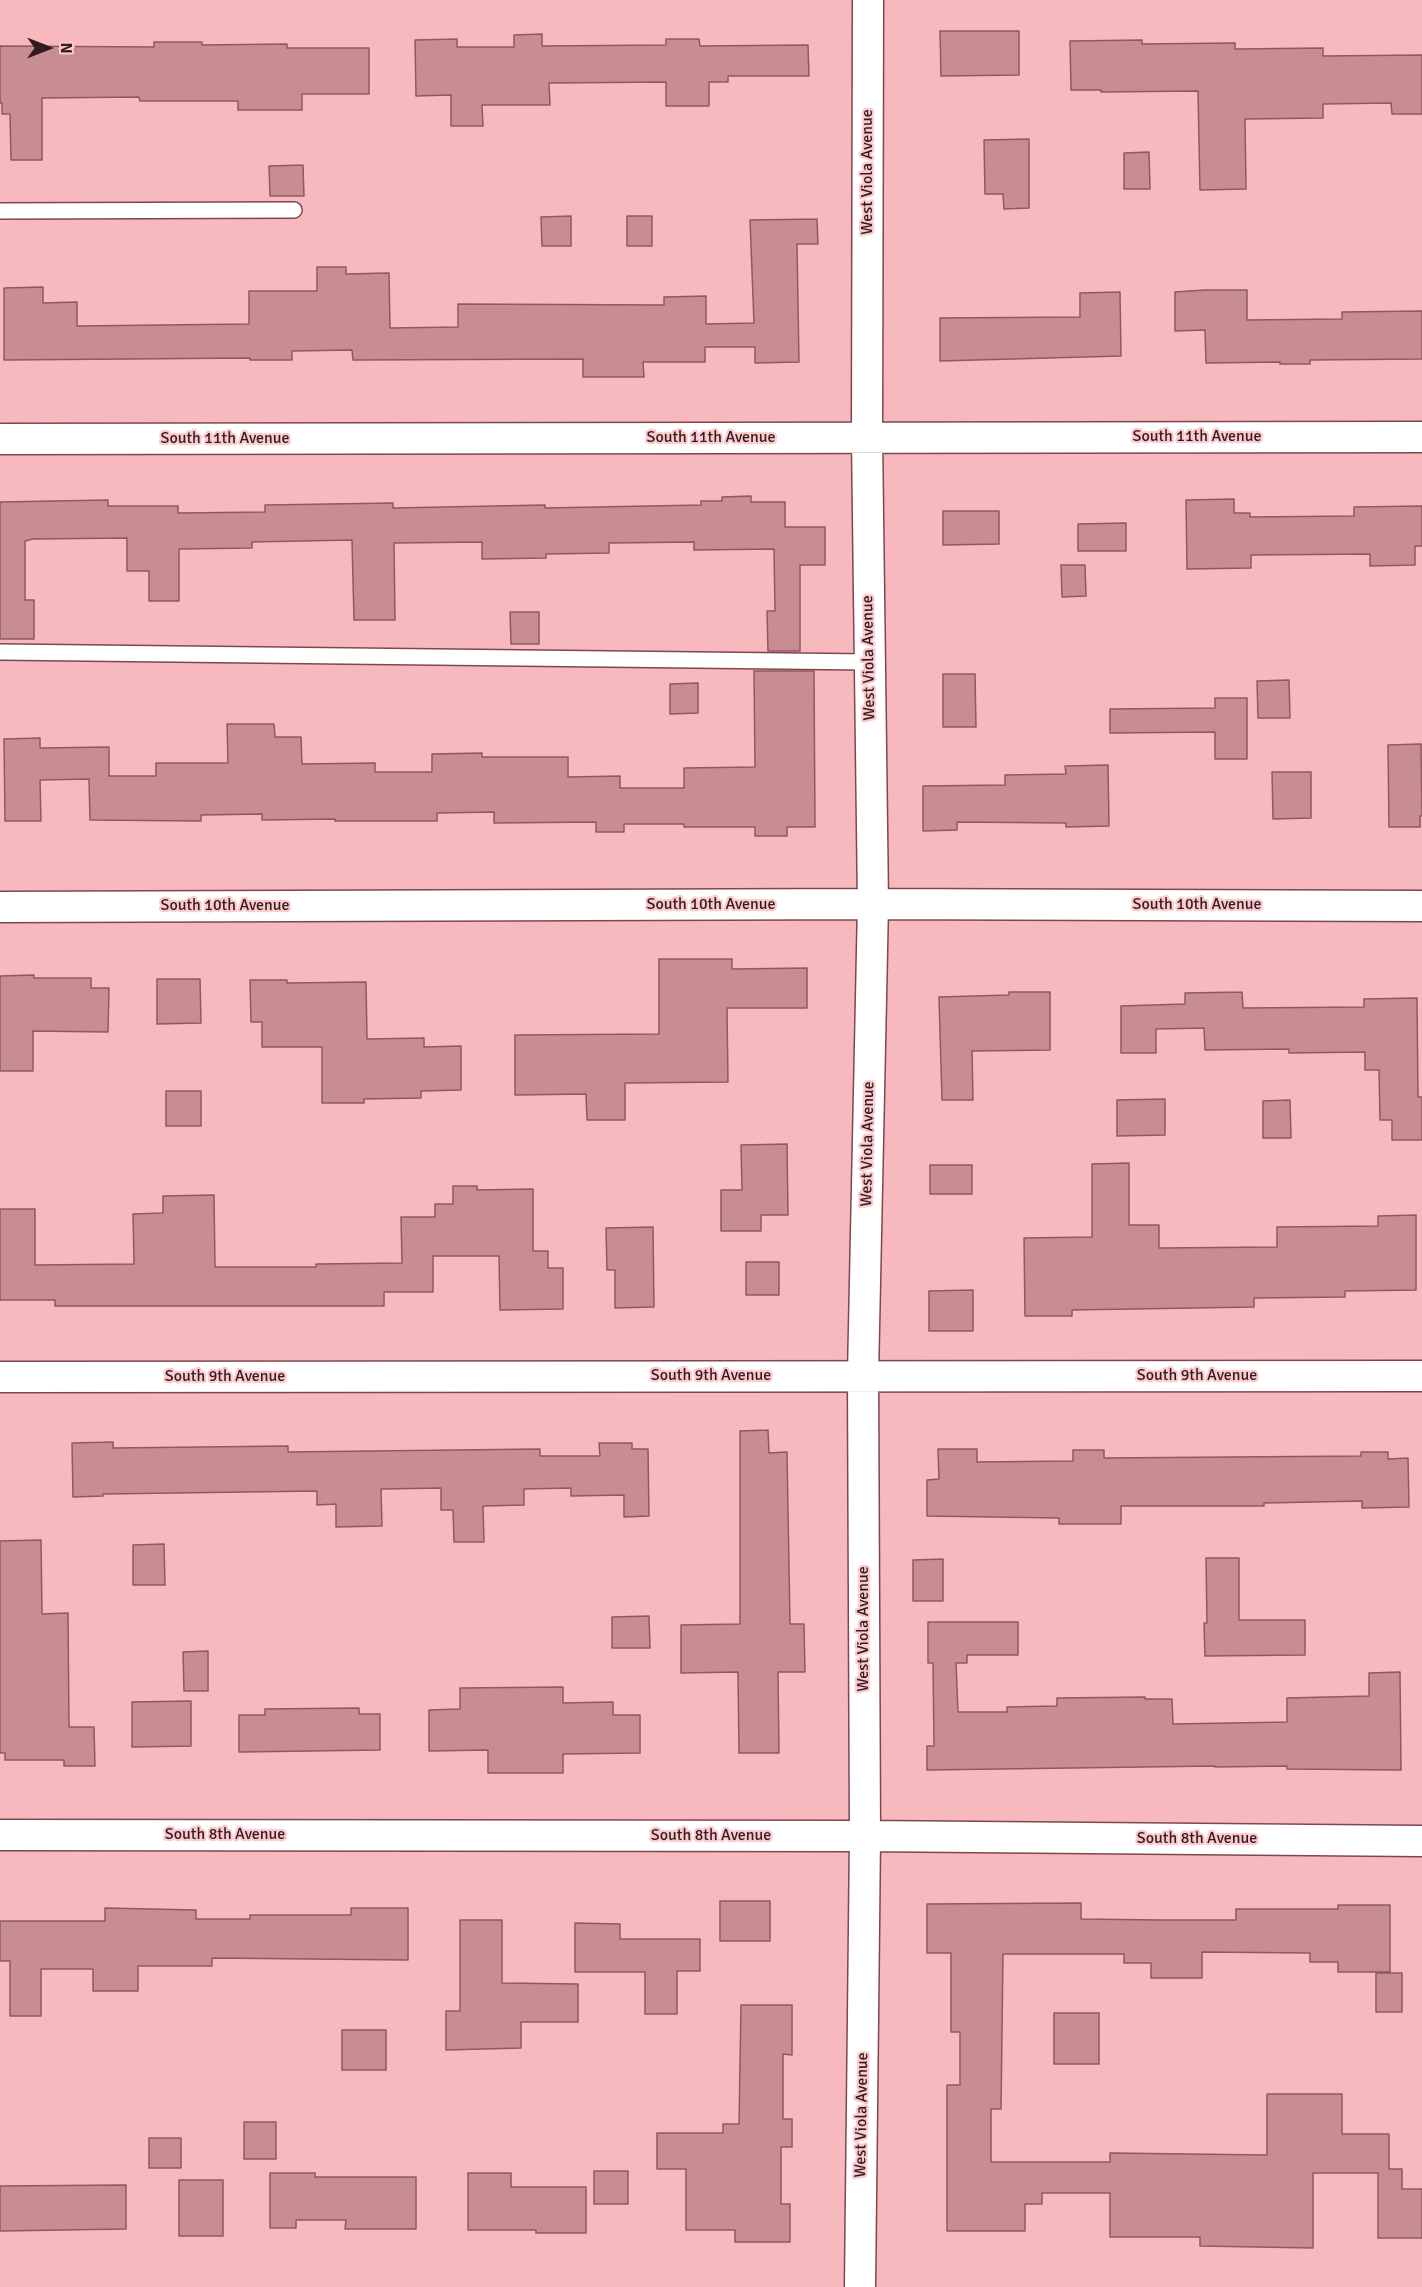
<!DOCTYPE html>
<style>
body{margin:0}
#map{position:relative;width:1422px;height:2287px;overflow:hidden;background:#f7b9be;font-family:Signika,sans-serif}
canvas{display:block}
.north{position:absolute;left:18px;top:18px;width:60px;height:60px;-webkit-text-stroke:4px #fccace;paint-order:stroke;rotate:90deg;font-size:16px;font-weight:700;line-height:24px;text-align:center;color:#331c1e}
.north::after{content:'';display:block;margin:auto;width:21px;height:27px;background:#331c1e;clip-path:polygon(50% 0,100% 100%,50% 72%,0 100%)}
</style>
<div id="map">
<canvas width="1422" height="2287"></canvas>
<div class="north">N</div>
</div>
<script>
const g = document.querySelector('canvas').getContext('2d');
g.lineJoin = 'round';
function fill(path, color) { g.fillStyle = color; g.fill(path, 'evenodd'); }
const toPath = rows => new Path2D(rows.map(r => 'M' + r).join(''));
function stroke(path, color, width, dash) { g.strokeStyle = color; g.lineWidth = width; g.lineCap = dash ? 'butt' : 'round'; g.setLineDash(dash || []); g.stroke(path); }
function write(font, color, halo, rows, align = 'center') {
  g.font = font + ' Signika,sans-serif'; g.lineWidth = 4.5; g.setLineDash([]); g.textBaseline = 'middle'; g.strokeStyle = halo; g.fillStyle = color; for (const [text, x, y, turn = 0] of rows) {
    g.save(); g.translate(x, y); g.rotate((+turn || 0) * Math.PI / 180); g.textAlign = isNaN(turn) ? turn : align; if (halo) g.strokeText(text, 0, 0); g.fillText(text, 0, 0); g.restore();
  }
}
const building = toPath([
 [940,31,1019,31,1019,75,941,76,940,31],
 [542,34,542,46,666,45,666,39,699,39,700,46,808,45,809,76,728,76,728,82,709,82,709,106,666,106,666,82,549,83,550,105,482,105,483,126,451,126,451,95,416,96,415,40,457,39,457,47,514,47,514,35,542,34],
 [1142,40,1142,44,1235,43,1235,49,1323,48,1323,56,1422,55,1422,114,1392,114,1391,103,1323,104,1323,118,1245,119,1246,189,1200,190,1198,91,1101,92,1101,90,1071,90,1070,41,1142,40],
 [154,42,202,42,202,45,287,44,287,48,369,48,369,94,302,94,302,110,238,110,238,101,140,101,139,97,42,98,42,160,11,160,10,114,2,114,2,103,0,103,0,46,154,47,154,42],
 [1029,139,1029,208,1004,209,1003,194,985,194,984,140,1029,139],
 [1149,152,1150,189,1124,189,1124,153,1149,152],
 [303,165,304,196,270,196,269,166,303,165],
 [571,216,571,246,542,246,541,217,571,216],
 [627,216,652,216,652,246,627,246,627,216],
 [817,219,818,244,797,244,799,362,755,363,755,347,705,347,705,362,643,362,644,377,583,377,583,359,353,360,352,350,292,351,292,360,250,360,250,358,4,360,4,288,43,287,43,303,77,302,77,326,249,324,249,291,317,291,317,267,346,267,346,274,389,273,390,328,458,327,458,304,664,305,664,297,706,296,706,324,754,323,750,220,817,219],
 [1205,290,1247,290,1247,320,1342,319,1342,312,1422,311,1422,359,1310,360,1310,364,1280,364,1280,362,1206,363,1205,330,1175,331,1175,292,1205,290],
 [1120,292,1121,356,940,361,940,318,1080,317,1080,293,1120,292],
 [751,496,751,502,785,502,785,527,825,527,825,565,800,565,800,651,768,651,767,611,775,611,774,549,694,550,694,542,609,543,609,553,546,554,546,558,482,559,482,542,394,543,395,620,354,620,352,540,252,542,252,548,179,549,179,601,149,601,149,571,127,571,127,538,33,539,25,541,25,600,34,600,34,639,0,639,0,502,108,500,108,506,178,506,178,513,265,512,265,505,393,503,393,508,545,505,545,508,701,505,701,501,722,501,722,497,751,496],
 [1234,499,1234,513,1250,513,1250,517,1354,516,1354,507,1422,506,1422,546,1415,546,1415,565,1370,566,1370,554,1251,555,1251,568,1187,569,1186,500,1234,499],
 [943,511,999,511,999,544,943,545,943,511],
 [1126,523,1126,551,1078,551,1078,524,1126,523],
 [1061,565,1085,565,1086,596,1062,597,1061,565],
 [510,612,539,612,539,644,511,644,510,612],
 [754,671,814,671,815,827,787,827,787,836,755,836,755,827,684,827,684,824,624,824,624,832,596,832,596,822,494,823,494,812,437,813,437,821,335,821,335,819,262,820,262,814,201,815,201,821,90,820,89,779,40,780,41,821,5,821,4,739,40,738,40,748,109,747,109,776,156,776,156,763,228,763,227,724,274,724,275,737,301,737,302,764,375,763,375,772,432,772,432,754,482,753,482,757,568,757,568,777,620,776,620,788,684,788,684,768,755,767,754,671],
 [943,674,975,674,976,727,943,727,943,674],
 [1289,680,1290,718,1258,718,1257,681,1289,680],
 [698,683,698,713,670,714,670,684,698,683],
 [1215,698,1247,698,1247,759,1215,759,1215,732,1110,733,1110,709,1215,708,1215,698],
 [1421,744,1422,816,1420,816,1420,827,1389,827,1388,745,1421,744],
 [1108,765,1109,826,1066,827,1066,823,957,822,957,830,923,831,923,786,1005,785,1005,775,1066,774,1065,766,1108,765],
 [1272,772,1311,772,1311,818,1273,819,1272,772],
 [659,959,732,959,732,969,807,968,807,1008,727,1008,728,1082,625,1083,625,1120,587,1120,586,1094,515,1095,515,1035,659,1034,659,959],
 [34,975,34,978,91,978,91,988,109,988,108,1032,33,1031,33,1071,0,1071,0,976,34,975],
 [157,979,200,979,201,1023,157,1024,157,979],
 [250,980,287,980,287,983,366,982,367,1039,424,1038,424,1047,461,1046,461,1090,421,1091,421,1098,364,1099,364,1103,322,1103,322,1047,262,1047,262,1022,251,1022,250,980],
 [1009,992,1050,992,1050,1050,972,1051,973,1100,942,1100,939,997,1009,995,1009,992],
 [1242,992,1243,1008,1364,1007,1364,999,1417,998,1418,1097,1422,1097,1422,1140,1392,1140,1392,1120,1380,1120,1379,1070,1365,1070,1365,1052,1289,1053,1289,1049,1205,1050,1204,1028,1156,1029,1156,1053,1121,1053,1121,1006,1185,1004,1185,993,1242,992],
 [166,1091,201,1091,201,1126,166,1126,166,1091],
 [1165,1099,1165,1135,1117,1136,1117,1100,1165,1099],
 [1290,1100,1291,1138,1263,1138,1263,1101,1290,1100],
 [787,1144,788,1215,761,1215,761,1231,721,1231,721,1190,742,1190,741,1145,787,1144],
 [1129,1163,1129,1225,1159,1225,1159,1248,1277,1247,1277,1227,1378,1226,1378,1216,1416,1215,1416,1290,1345,1291,1345,1297,1254,1298,1254,1307,1072,1310,1072,1316,1025,1316,1024,1238,1092,1237,1092,1164,1129,1163],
 [930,1165,972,1165,972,1194,930,1194,930,1165],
 [453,1186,477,1186,477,1190,533,1189,533,1251,548,1251,548,1268,563,1268,563,1309,500,1310,499,1256,433,1256,433,1292,384,1292,384,1306,55,1306,55,1300,0,1300,0,1209,35,1209,35,1265,134,1264,133,1214,163,1213,163,1196,214,1195,215,1267,316,1267,316,1264,402,1263,401,1217,435,1217,435,1204,453,1204,453,1186],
 [653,1227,654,1307,615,1308,615,1270,607,1270,606,1228,653,1227],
 [746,1262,779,1262,779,1295,746,1295,746,1262],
 [973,1290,973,1331,929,1331,929,1291,973,1290],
 [768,1430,769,1453,787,1452,790,1624,804,1624,805,1672,778,1672,779,1753,739,1753,738,1672,681,1673,681,1625,740,1624,740,1431,768,1430],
 [113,1442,113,1448,288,1446,288,1452,540,1449,540,1456,600,1456,599,1443,632,1443,632,1449,648,1449,649,1516,624,1517,624,1495,571,1496,571,1488,524,1489,524,1505,483,1506,484,1542,454,1542,453,1510,441,1510,441,1488,381,1489,382,1526,336,1527,336,1504,317,1505,317,1491,103,1494,103,1496,73,1497,72,1443,113,1442],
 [938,1449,977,1449,977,1462,1073,1461,1073,1450,1104,1450,1104,1458,1361,1456,1361,1452,1388,1452,1388,1459,1408,1458,1409,1507,1362,1508,1362,1501,1264,1503,1264,1506,1121,1506,1121,1524,1059,1524,1059,1518,927,1516,927,1480,939,1479,938,1449],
 [41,1540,42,1614,68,1613,69,1727,94,1727,95,1766,64,1766,64,1760,5,1760,5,1753,0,1753,0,1541,41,1540],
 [164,1544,165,1585,133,1585,133,1545,164,1544],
 [1206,1558,1239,1558,1239,1620,1305,1620,1305,1655,1205,1656,1204,1623,1207,1623,1206,1558],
 [943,1559,943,1601,913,1601,913,1560,943,1559],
 [649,1616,650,1648,612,1648,612,1617,649,1616],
 [928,1622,1018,1622,1018,1655,967,1655,967,1663,956,1663,958,1712,1007,1712,1007,1707,1057,1706,1057,1698,1145,1697,1145,1699,1172,1699,1173,1724,1287,1722,1287,1698,1369,1696,1369,1673,1400,1672,1401,1770,1287,1769,1287,1766,1215,1767,1215,1766,927,1770,927,1746,934,1746,933,1663,928,1663,928,1622],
 [208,1651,208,1691,184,1691,183,1652,208,1651],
 [563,1687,563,1703,613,1702,613,1715,640,1715,640,1753,563,1754,563,1773,488,1773,488,1750,429,1751,429,1710,460,1709,460,1688,563,1687],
 [191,1701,191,1746,132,1747,132,1702,191,1701],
 [359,1708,359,1714,380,1714,380,1750,239,1752,239,1715,265,1715,265,1709,359,1708],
 [720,1901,770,1901,770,1941,720,1941,720,1901],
 [1081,1903,1081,1919,1160,1920,1236,1920,1236,1909,1338,1909,1338,1905,1390,1905,1390,1972,1338,1972,1338,1962,1310,1962,1310,1953,1202,1952,1202,1978,1151,1978,1151,1963,1124,1963,1124,1954,1003,1954,1001,2109,991,2109,991,2162,1110,2162,1110,2153,1267,2155,1267,2094,1342,2094,1342,2134,1389,2134,1389,2169,1402,2169,1402,2189,1422,2189,1422,2238,1378,2238,1378,2173,1313,2173,1313,2248,1200,2246,1200,2237,1110,2237,1110,2193,1042,2193,1042,2204,1025,2204,1025,2231,947,2231,947,2085,960,2085,960,2032,951,2032,951,1953,927,1953,927,1904,1081,1903],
 [105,1908,196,1910,196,1919,250,1919,250,1915,351,1915,351,1908,408,1908,408,1960,212,1958,212,1966,138,1966,138,1991,93,1991,93,1969,41,1969,41,2016,10,2016,10,1961,0,1961,0,1921,105,1921,105,1908],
 [460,1920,502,1920,502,1983,578,1984,578,2022,521,2022,521,2048,446,2050,446,2011,460,2011,460,1920],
 [575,1923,620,1924,620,1939,700,1939,700,1971,677,1971,677,2014,645,2014,645,1972,575,1972,575,1923],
 [1376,1973,1402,1973,1402,2012,1376,2012,1376,1973],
 [741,2005,792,2005,792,2055,783,2054,783,2119,792,2119,792,2147,781,2147,781,2204,790,2204,790,2242,735,2242,735,2230,686,2230,686,2169,657,2169,657,2133,723,2133,723,2124,739,2124,741,2005],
 [1054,2013,1099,2013,1099,2064,1054,2064,1054,2013],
 [342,2030,386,2030,386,2070,342,2070,342,2030],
 [244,2122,276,2122,276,2159,244,2159,244,2122],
 [149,2138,181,2138,181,2168,149,2168,149,2138],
 [594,2171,628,2171,628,2204,594,2204,594,2171],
 [270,2173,315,2173,315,2177,416,2177,416,2229,345,2229,346,2220,296,2220,296,2228,270,2228,270,2173],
 [468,2173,511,2173,511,2187,586,2187,586,2233,536,2233,536,2230,468,2230,468,2173],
 [179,2180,223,2180,223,2236,179,2236,179,2180],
 [126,2185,126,2229,0,2231,0,2186,126,2185]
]);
const service = toPath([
 [0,211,294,210],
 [0,652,869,662]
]);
const minor = toPath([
 [0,439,1422,437],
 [0,907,873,904,1422,906],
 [0,1377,1422,1376],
 [0,1835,865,1836,1422,1841],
 [860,2287,865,1836,863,1375,873,904,867,437,868,0]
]);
const streetNames = [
 ["West Viola Avenue",868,172,-90],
 ["South 11th Avenue",1197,437],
 ["South 11th Avenue",711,438],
 ["South 11th Avenue",225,439],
 ["West Viola Avenue",869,658,-91],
 ["South 10th Avenue",711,905],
 ["South 10th Avenue",1197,905],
 ["South 10th Avenue",225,906],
 ["West Viola Avenue",868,1144,-89],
 ["South 9th Avenue",711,1376],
 ["South 9th Avenue",1197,1376],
 ["South 9th Avenue",225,1377],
 ["West Viola Avenue",864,1629,-90],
 ["South 8th Avenue",225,1835],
 ["South 8th Avenue",711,1836],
 ["South 8th Avenue",1197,1839],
 ["West Viola Avenue",862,2115,-89]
];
fill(building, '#c88d93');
stroke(building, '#8f595f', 1.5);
stroke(service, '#7c484e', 18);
stroke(minor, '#7c484e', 33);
stroke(service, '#fff', 15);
stroke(minor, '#fff', 30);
write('16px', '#331c1e', '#fccace', streetNames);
</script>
